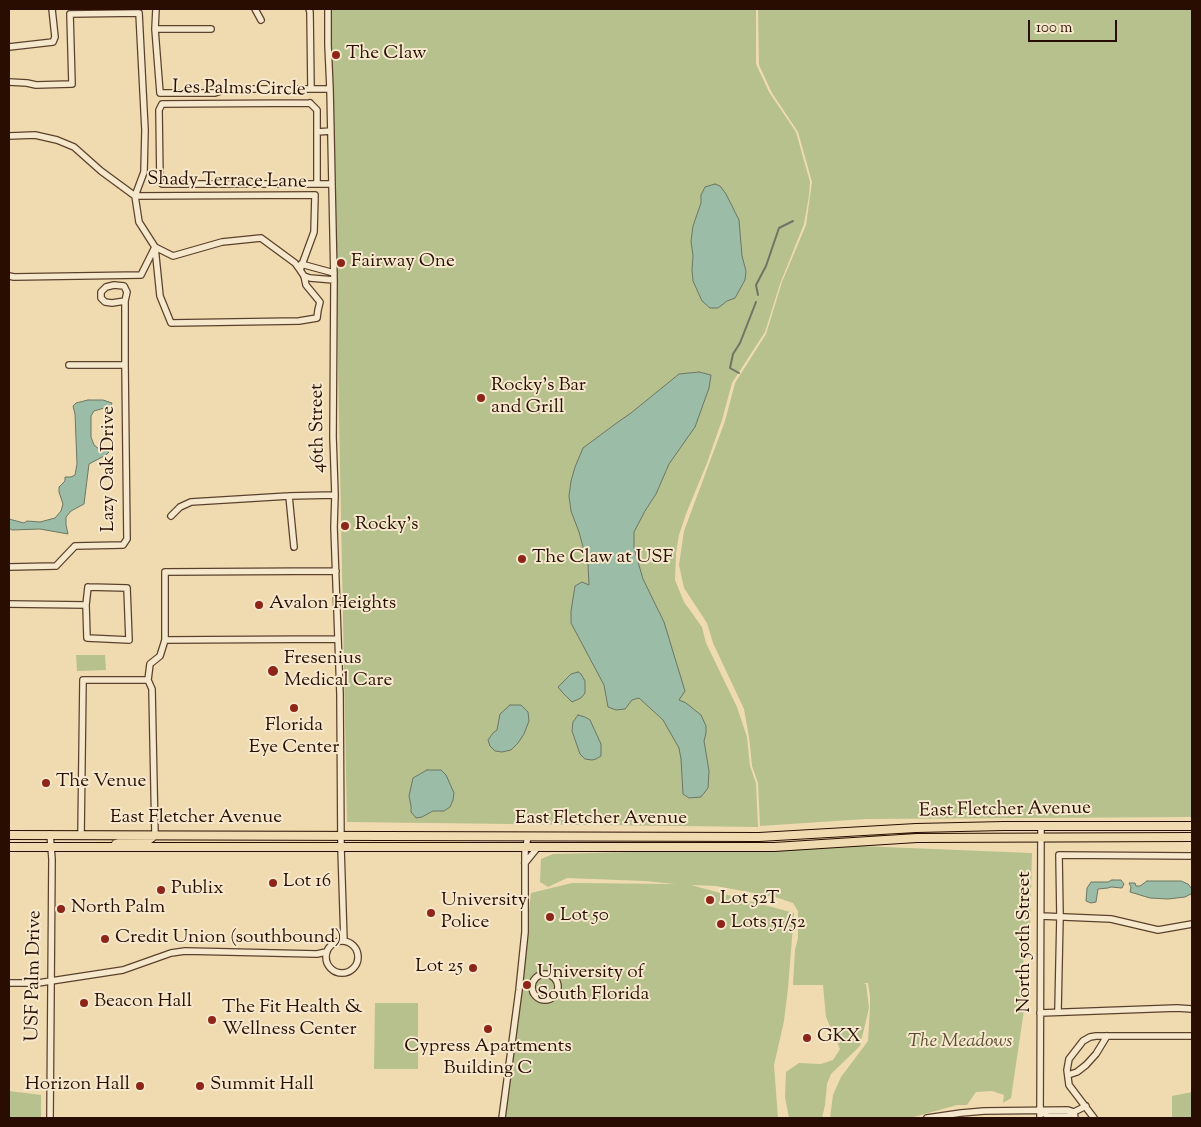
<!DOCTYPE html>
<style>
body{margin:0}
#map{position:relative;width:1201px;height:1127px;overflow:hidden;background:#f0dbb0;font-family:"Sorts Mill Goudy",serif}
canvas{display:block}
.frame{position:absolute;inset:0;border:10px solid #290e00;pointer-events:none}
.scale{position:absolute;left:1028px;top:20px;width:89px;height:22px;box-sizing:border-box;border:2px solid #290e00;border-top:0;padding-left:6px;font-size:15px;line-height:18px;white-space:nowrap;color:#290e00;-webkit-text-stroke:4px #f5e8cc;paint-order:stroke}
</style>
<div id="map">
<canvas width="1201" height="1127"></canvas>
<div class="frame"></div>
<div class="scale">100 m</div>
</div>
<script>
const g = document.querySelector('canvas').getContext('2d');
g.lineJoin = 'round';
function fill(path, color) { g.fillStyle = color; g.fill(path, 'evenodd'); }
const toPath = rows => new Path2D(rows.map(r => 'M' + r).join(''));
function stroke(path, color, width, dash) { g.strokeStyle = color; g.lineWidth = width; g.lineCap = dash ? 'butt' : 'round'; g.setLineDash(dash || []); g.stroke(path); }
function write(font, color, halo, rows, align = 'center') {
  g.font = font + ' "Sorts Mill Goudy",serif'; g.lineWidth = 4; g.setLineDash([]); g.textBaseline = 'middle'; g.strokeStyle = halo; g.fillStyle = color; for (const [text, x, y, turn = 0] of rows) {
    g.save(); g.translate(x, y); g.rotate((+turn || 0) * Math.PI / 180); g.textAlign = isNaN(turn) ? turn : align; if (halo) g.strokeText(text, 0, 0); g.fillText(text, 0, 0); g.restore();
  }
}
const green = toPath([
 [331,9,756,9,756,64,769,92,796,132,810,182,809,196,804,224,780,284,765,332,732,383,722,420,707,463,686,514,679,535,676,553,675,580,684,602,702,627,706,643,737,707,747,737,750,766,756,783,758,827,347,822],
 [758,9,1192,9,1192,817,866,819,760,826,758,783,752,766,749,737,744,709,713,643,707,623,684,588,679,565,684,531,725,421,735,383,766,334,782,282,806,225,812,182,798,132,772,93,759,65],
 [76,655,105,655,106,670,77,671],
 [859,846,1032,853,1030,927,1023,934,1024,1010,1011,1098,1003,1103,1004,1095,992,1091,976,1092,967,1105,957,1105,910,1118,830,1118,833,1095,841,1077,868,1041,870,1008,870,996,868,983,863,983,866,984,869,1008,860,1046,831,1074,827,1084,825,1105,822,1118,789,1118,785,1097,786,1072,799,1063,821,1064,833,1060,840,1049,826,1017,823,985,793,985,795,950,798,938,798,911,793,903,775,897,716,886,691,885,794,913,788,988,784,1021,774,1065,778,1118,504,1118,531,893,572,883,676,884,644,881,567,878,548,887,540,882,541,859,553,854],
 [375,1003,418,1003,418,1069,374,1069],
 [9,1091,41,1095,41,1118,9,1118],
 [1192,1092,1192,1118,1172,1118,1172,1096]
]);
const water = toPath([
 [715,184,720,186,726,194,739,220,742,256,746,271,745,280,735,298,727,301,718,308,710,308,702,301,693,281,692,270,693,256,691,241,693,226,701,203,701,195,705,187,715,184],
 [699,372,711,375,709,388,695,427,669,464,656,494,645,511,634,532,634,548,643,579,664,622,674,655,685,691,679,700,686,703,701,715,706,726,706,733,704,741,709,771,708,788,701,797,689,798,683,794,681,759,679,748,663,720,639,698,632,700,625,709,616,710,608,707,604,685,571,623,571,611,575,586,582,582,589,585,588,565,579,532,571,511,569,496,571,481,575,467,583,448,618,422,631,413,679,374,699,372],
 [88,400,103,400,112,403,111,406,94,411,91,416,91,437,94,445,99,449,109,452,106,455,89,464,84,504,71,511,66,517,66,525,68,534,40,529,12,530,9,528,9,519,24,523,27,521,40,522,55,518,61,511,63,504,59,492,59,487,65,481,65,477,71,477,75,475,77,464,75,414,73,406,76,403,88,400],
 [578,672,581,674,585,681,585,693,581,698,572,702,562,692,558,687,571,674,578,672],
 [510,705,521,705,528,712,529,721,524,734,518,743,511,750,502,752,495,751,490,746,488,740,493,733,497,730,500,714,510,705],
 [578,715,585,717,590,720,601,744,601,756,596,759,592,760,585,759,580,754,572,731,573,722,578,715],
 [427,770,441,770,446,775,454,793,453,800,450,807,444,811,433,811,422,817,416,818,411,812,411,806,409,796,413,778,427,770],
 [1112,880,1121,880,1124,884,1122,888,1111,887,1108,888,1098,889,1096,902,1091,903,1086,901,1087,888,1091,882,1108,882,1112,880],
 [1147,881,1181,881,1188,884,1192,889,1192,891,1191,894,1185,897,1168,899,1150,898,1130,892,1131,887,1129,883,1135,883,1136,886,1140,886,1147,881]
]);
const stream = toPath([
 [758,295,756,285,766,266,779,228,793,221],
 [739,373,730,368,733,354,740,343,756,302]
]);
const minor = toPath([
 [156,9,155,29,160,93,215,93,227,89,330,89],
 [255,9,261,20],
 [309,9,310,12,311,89],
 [328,9,328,45,330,89,334,280,333,437,335,495,334,527,340,694,341,848,344,941],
 [155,29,211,29],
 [9,47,53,42,55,37,52,9],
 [9,82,27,83,36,85,72,84,70,14,139,13,145,130,144,172,135,196,315,195,314,232,300,270,304,276,306,285,320,302,318,310,317,318,299,321,171,323,160,296,155,247,139,222,135,196,101,171,74,147,57,140,35,135,9,136],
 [310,103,317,110,317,181,316,184,162,184,160,182,159,110,162,104,310,103],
 [317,132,331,131],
 [316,184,332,184],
 [155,247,173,256,222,242,261,238,295,263,300,270],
 [301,264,334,273],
 [9,276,14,277,141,275,155,247],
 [304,276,310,278,334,280],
 [69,365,125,365],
 [289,496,294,547],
 [171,516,180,507,191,502,289,496,335,495],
 [9,567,56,566,75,546,123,545,127,539,125,365,125,301,127,292,124,286,114,285,106,287,101,292,101,298,105,302,112,303,125,301],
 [88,587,127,588,129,640,87,638,86,605,88,587],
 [9,604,86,605],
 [165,640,165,572,336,571],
 [81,835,83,680,148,680],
 [155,835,152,689,148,680,150,664,160,656,165,640,338,639],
 [525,863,538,847],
 [1041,916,1111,919,1158,930,1192,924],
 '326 957a16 16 0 1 1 32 0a16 16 0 1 1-32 0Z',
 '532 987a13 13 0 1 1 26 0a13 13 0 1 1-26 0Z',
 [9,983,38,983,123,970,171,953,185,951,317,954,326,952],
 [1058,1011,1060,916,1059,855,1192,856],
 [1040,1013,1177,1008,1192,1009],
 [1068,1075,1077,1072,1086,1065,1096,1054,1107,1036],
 [50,1118,52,859,50,834],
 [502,1118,519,990,525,932,525,852,528,836],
 [927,1118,961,1113,984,1111,1068,1110,1074,1112,1068,1116,1048,1116,1040,1111],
 [1040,1118,1041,826],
 [1075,1118,1074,1112,1086,1106],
 [1094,1118,1069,1085,1067,1070,1069,1059,1083,1041,1090,1037,1096,1036,1192,1036]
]);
const major = toPath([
 [9,835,759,837,916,828,1004,826,1192,826],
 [116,844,132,841,147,841,155,835],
 [9,847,774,847,917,838,1192,837]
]);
const markers = [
 [336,55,5,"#8f2418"],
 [341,263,5,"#8f2418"],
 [481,398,5,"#8f2418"],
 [345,526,5,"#8f2418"],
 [522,559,5,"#8f2418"],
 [259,605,5,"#8f2418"],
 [273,671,6,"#8f2418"],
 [294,708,5,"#8f2418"],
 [46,783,5,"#8f2418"],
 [273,883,5,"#8f2418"],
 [161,890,5,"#8f2418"],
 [710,900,5,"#8f2418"],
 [61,909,5,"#8f2418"],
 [431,913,5,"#8f2418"],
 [550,917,5,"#8f2418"],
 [721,924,5,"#8f2418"],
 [105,939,5,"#8f2418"],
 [473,968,5,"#8f2418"],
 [527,985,5,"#8f2418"],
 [84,1003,5,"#8f2418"],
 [212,1020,5,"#8f2418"],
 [488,1029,5,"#8f2418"],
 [807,1038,5,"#8f2418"],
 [140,1086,5,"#8f2418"],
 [200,1086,5,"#8f2418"]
];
const poiNames = [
 ["The Claw",346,55],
 ["Fairway One",351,263],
 ["Rocky's Bar",491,387],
 ["and Grill",491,409],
 ["Rocky's",355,526],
 ["The Claw at USF",532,559],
 ["Avalon Heights",269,605],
 ["Fresenius",284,660],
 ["Medical Care",284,682],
 ["Florida",294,727,"center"],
 ["Eye Center",294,749,"center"],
 ["The Venue",56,783],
 ["Lot 16",283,883],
 ["Publix",171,890],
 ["Lot 52T",720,900],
 ["University",441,902],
 ["Police",441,924],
 ["North Palm",71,909],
 ["Lot 50",560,917],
 ["Lots 51/52",731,924],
 ["Credit Union (southbound)",115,939],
 ["Lot 25",463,968,"right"],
 ["University of",537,974],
 ["South Florida",537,996],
 ["Beacon Hall",94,1003],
 ["The Fit Health &",222,1009],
 ["Wellness Center",222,1031],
 ["GKX",817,1038],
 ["Cypress Apartments",488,1048,"center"],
 ["Building C",488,1070,"center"],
 ["Horizon Hall",130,1086,"right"],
 ["Summit Hall",210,1086]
];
const streetNames = [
 ["Les Palms Circle",239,90,1],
 ["Shady Terrace Lane",227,182,1],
 ["46th Street",319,428,-91],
 ["Lazy Oak Drive",110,469,-90],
 ["East Fletcher Avenue",1005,811,-1],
 ["East Fletcher Avenue",196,819],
 ["East Fletcher Avenue",601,820],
 ["North 50th Street",1026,942,-90],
 ["USF Palm Drive",35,976,-89]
];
const parkNames = [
 ["The Meadows",960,1043]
];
fill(green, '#b6c18d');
fill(water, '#9bbca6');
stroke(water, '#6d7664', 1);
stroke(stream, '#6d7664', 2);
stroke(minor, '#5b412c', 8);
stroke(major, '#290e00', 10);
stroke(minor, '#f5e8cc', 5.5);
stroke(major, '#f0dbb0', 8);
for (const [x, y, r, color] of markers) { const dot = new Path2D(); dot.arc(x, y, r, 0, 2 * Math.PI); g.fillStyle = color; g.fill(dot); stroke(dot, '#f5e8cc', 2); }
write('19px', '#290e00', '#f5e8cc', poiNames, 'left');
write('19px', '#290e00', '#f5e8cc', streetNames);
write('italic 19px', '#5a4d31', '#f5e8cc', parkNames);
</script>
